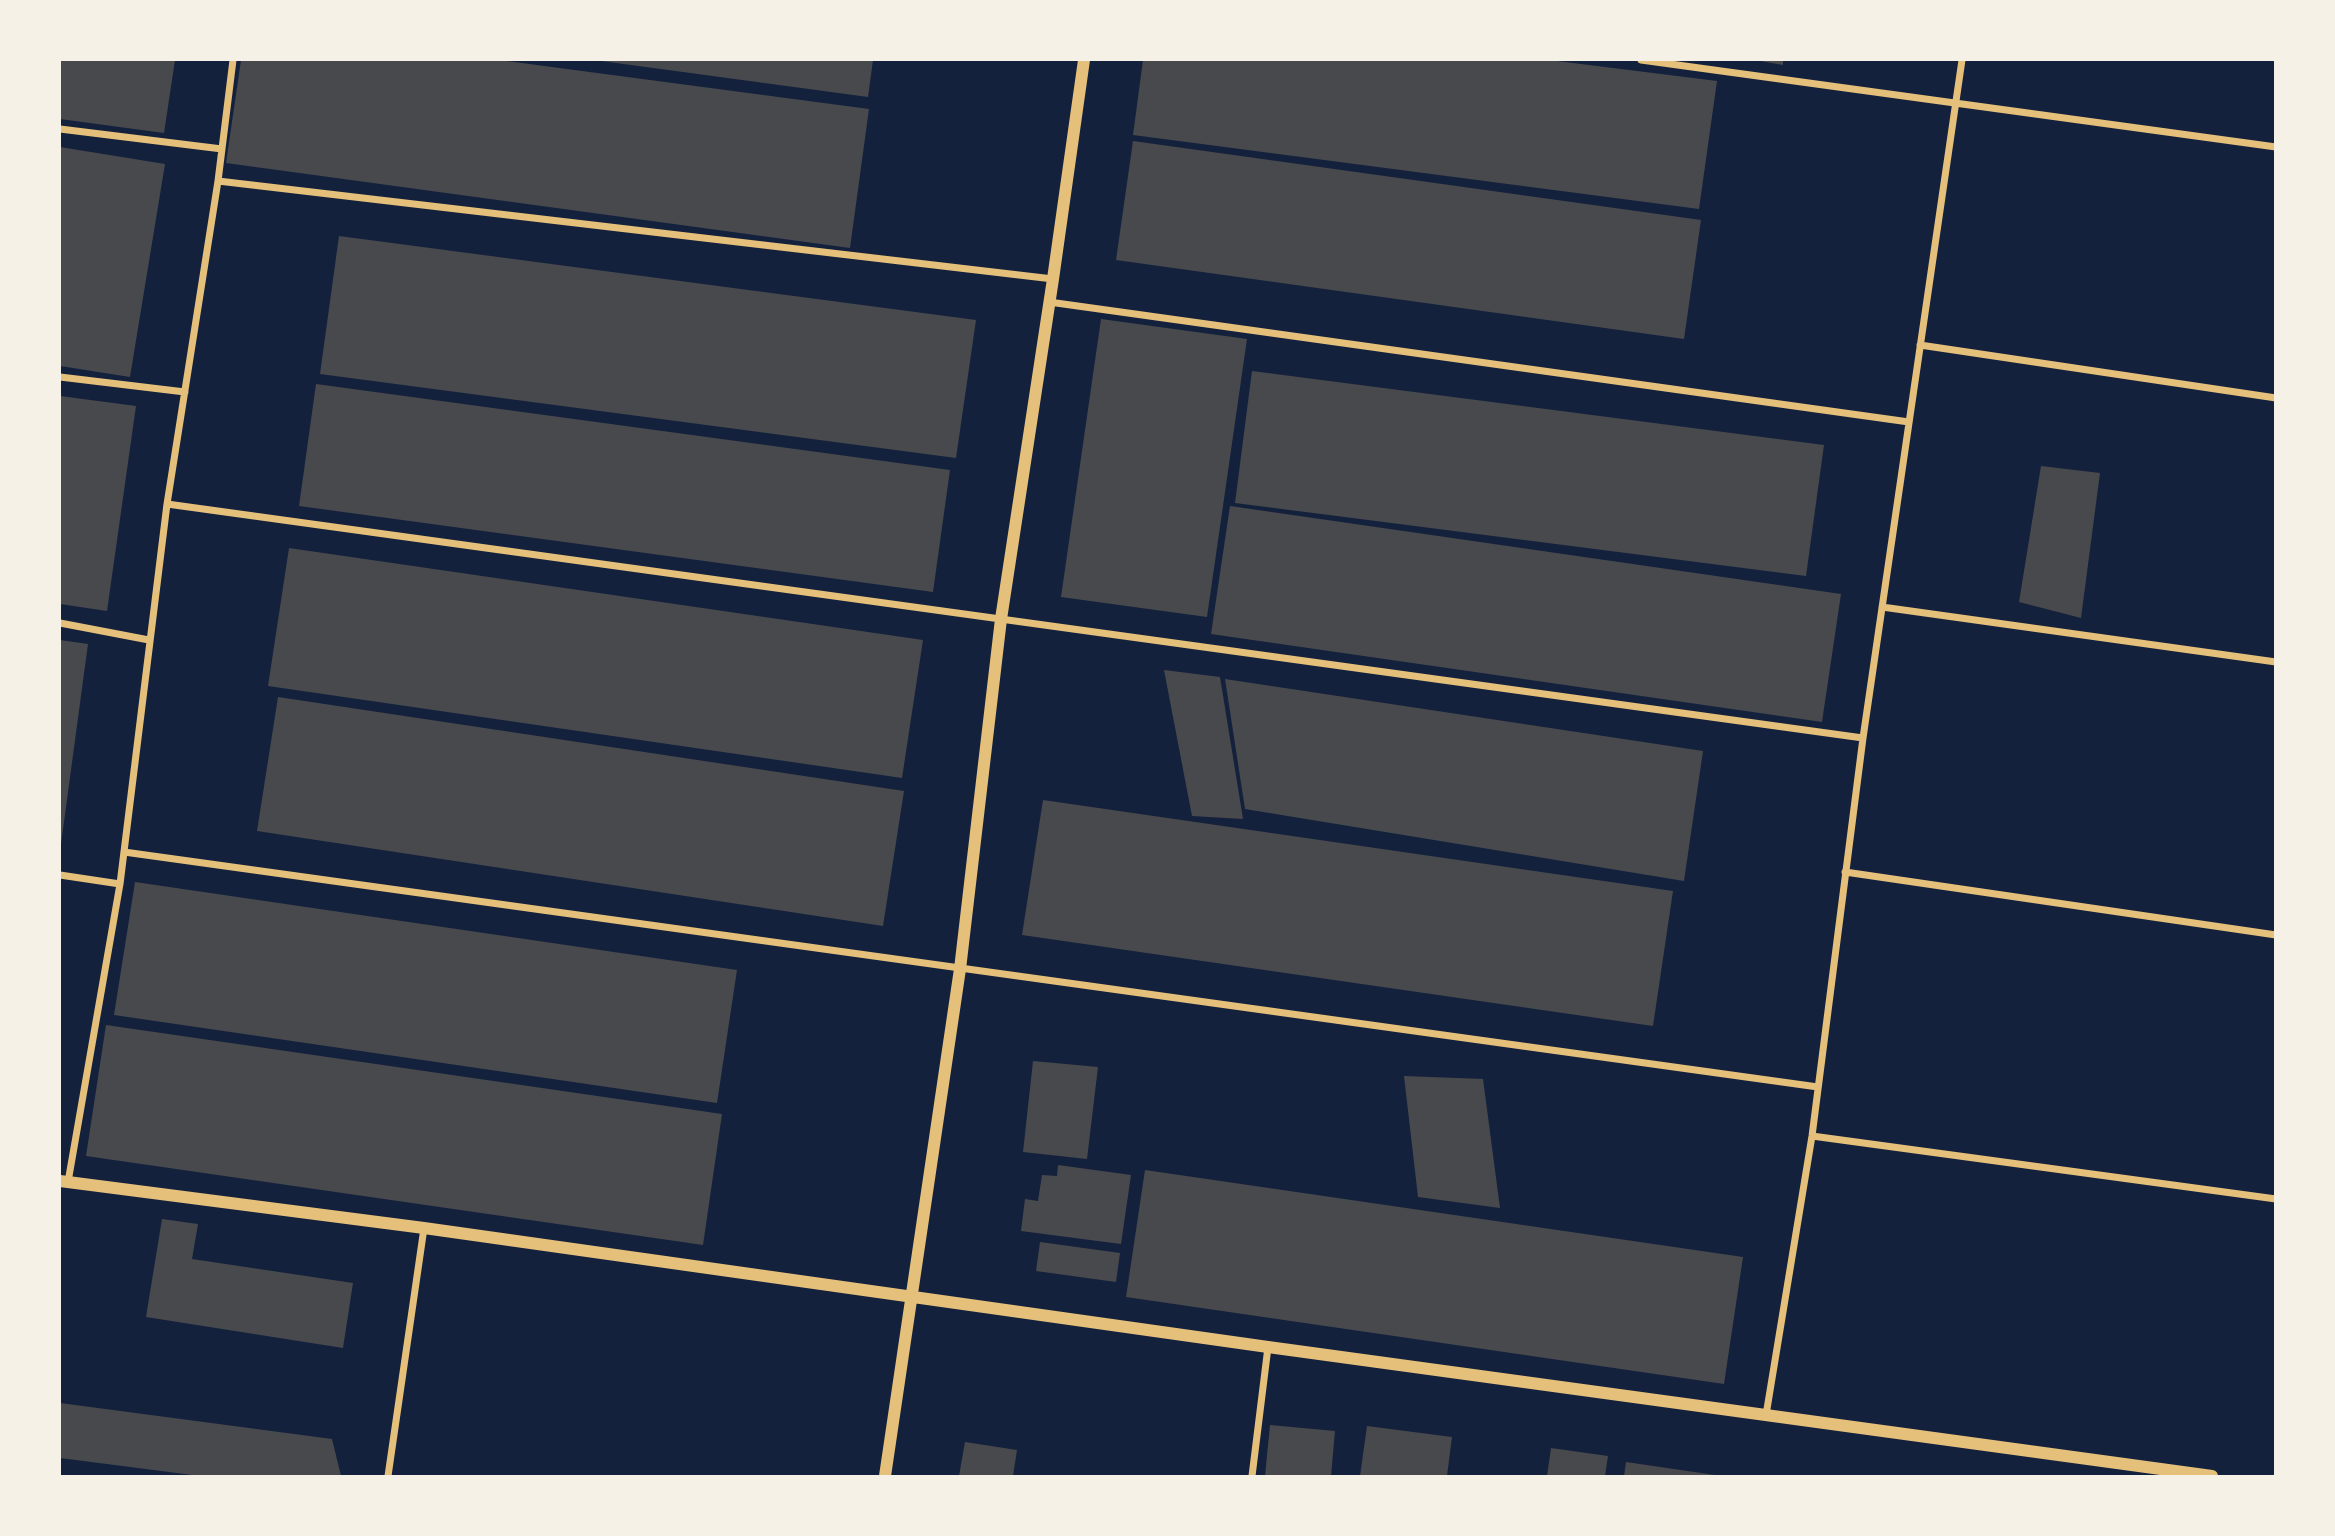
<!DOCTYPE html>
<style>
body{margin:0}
#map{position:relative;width:2335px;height:1536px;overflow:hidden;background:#14213d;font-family:"Libre Baskerville",serif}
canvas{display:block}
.frame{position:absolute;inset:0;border:61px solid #f6f1e7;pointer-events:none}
</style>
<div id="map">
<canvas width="2335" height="1536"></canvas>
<div class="frame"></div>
</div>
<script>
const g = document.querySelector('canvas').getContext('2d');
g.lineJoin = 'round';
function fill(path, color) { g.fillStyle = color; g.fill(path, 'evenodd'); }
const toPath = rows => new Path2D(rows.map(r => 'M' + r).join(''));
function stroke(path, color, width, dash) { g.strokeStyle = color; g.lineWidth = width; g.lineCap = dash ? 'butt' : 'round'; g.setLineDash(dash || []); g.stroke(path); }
const building = toPath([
 [60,60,175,60,164,133,60,119],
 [241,60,499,60,869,109,850,248,226,163],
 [594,60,873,60,868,97],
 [1143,60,1549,60,1717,81,1699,209,1133,135],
 [1755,60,1783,60,1783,65],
 [1133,141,1701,220,1684,339,1116,260],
 [60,147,165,164,130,377,60,366],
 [339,236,976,320,956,458,320,374],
 [1101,319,1247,339,1207,617,1061,597],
 [1252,371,1824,445,1806,576,1235,503],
 [316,384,950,470,933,592,299,506],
 [60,396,136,406,107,611,60,604],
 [2041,466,2100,473,2081,618,2019,602],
 [1230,506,1841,594,1822,722,1211,634],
 [289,548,923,640,902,778,268,686],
 [60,640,88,644,61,844,60,844],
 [1164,670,1220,677,1243,819,1192,816],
 [1225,679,1703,751,1684,881,1245,809],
 [278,697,904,791,883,926,257,831],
 [1043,800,1673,891,1653,1026,1022,935],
 [135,882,737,970,717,1103,114,1015],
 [106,1025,722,1114,703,1245,86,1156],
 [1033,1061,1098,1067,1087,1159,1023,1152],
 [1404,1076,1483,1079,1500,1208,1418,1197],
 [1058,1165,1131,1175,1121,1244,1021,1231,1025,1199,1038,1201,1042,1175,1057,1176],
 [1145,1170,1743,1257,1724,1384,1126,1297],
 [162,1219,198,1224,192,1259,353,1283,343,1348,146,1317],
 [1040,1242,1120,1253,1116,1282,1036,1271],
 [60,1403,332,1439,341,1476,200,1476,60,1458],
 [1270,1425,1335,1431,1331,1476,1265,1476],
 [1367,1426,1452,1437,1447,1476,1360,1476],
 [965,1442,1017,1450,1013,1476,959,1476],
 [1551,1448,1608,1456,1605,1476,1547,1476],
 [1626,1462,1715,1475,1715,1476,1624,1476]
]);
const minor = toPath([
 [1641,60,2276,147],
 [60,129,222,149],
 [218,181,1053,279],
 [1049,302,1909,422],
 [1920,345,2276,398],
 [60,377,185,392],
 [167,504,1863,738],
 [1882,607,2276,662],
 [60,623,149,640],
 [124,852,1818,1087],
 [1845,872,2276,935],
 [60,875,120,884],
 [1812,1136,2276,1199],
 [68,1182,120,884,167,504,218,181,233,60],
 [1766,1415,1812,1136,1863,738,1962,60],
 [388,1476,424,1228],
 [1252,1476,1268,1347]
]);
const tertiary = toPath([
 [60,1181,424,1228,1268,1347,2212,1476],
 [885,1476,960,969,1001,619,1053,279,1084,60]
]);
fill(building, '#48494c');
stroke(minor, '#e5c07b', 7);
stroke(tertiary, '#e5c07b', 12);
</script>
